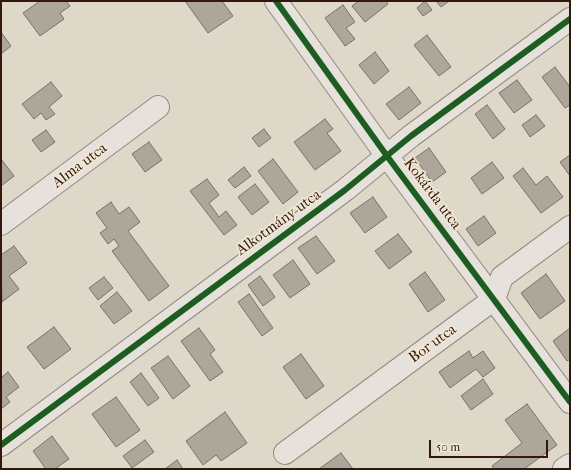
<!DOCTYPE html>
<meta charset="utf-8">
<style>
body{margin:0}
#map{position:relative;width:571px;height:470px;overflow:hidden;background:#ded8c8;font-family:"IM FELL French Canon",serif}
canvas{display:block}
.frame{position:absolute;inset:0;border:2px solid #33180d;pointer-events:none}
.scale{position:absolute;left:429px;top:440px;width:119px;height:18px;box-sizing:border-box;border:2px solid #33180d;border-top:0;padding-left:5px;font-size:12px;line-height:14px;white-space:nowrap;color:#33180d;-webkit-text-stroke:3px #f0e8d5;paint-order:stroke}
</style>
<div id="map">
<canvas width="571" height="470"></canvas>
<div class="frame"></div>
<div class="scale">50 m</div>
</div>
<script>
const g = document.querySelector('canvas').getContext('2d');
g.lineJoin = 'round';
function fill(path, color) { g.fillStyle = color; g.fill(path, 'evenodd'); }
const toPath = rows => new Path2D(rows.map(r => 'M' + r).join(''));
function stroke(path, color, width, dash) { g.strokeStyle = color; g.lineWidth = width; g.lineCap = dash ? 'butt' : 'round'; g.setLineDash(dash || []); g.stroke(path); }
function write(font, color, halo, rows, align = 'center') {
  g.font = font + ' "IM FELL French Canon",serif'; g.lineWidth = 3.5; g.setLineDash([]); g.textBaseline = 'middle'; g.strokeStyle = halo; g.fillStyle = color; for (const [text, x, y, turn = 0] of rows) {
    g.save(); g.translate(x, y); g.rotate((+turn || 0) * Math.PI / 180); g.textAlign = isNaN(turn) ? turn : align; if (halo) g.strokeText(text, 0, 0); g.fillText(text, 0, 0); g.restore();
  }
}
const building = toPath([
 [40,1,66,1,70,6,60,13,64,19,40,36,23,13,40,1],
 [185,1,222,1,233,16,208,33,185,1],
 [359,1,386,1,388,4,365,22,352,6,359,1],
 [425,1,432,10,423,16,417,8,425,1],
 [436,1,449,1,441,7,436,1],
 [343,5,355,22,346,28,355,39,345,46,325,18,343,5],
 [1,32,11,46,1,54,1,32],
 [427,35,451,67,439,76,414,45,427,35],
 [375,52,389,71,374,84,359,65,375,52],
 [555,67,570,87,570,105,565,108,542,77,555,67],
 [517,80,532,100,514,113,499,93,517,80],
 [51,82,62,96,49,107,55,114,46,120,41,113,34,119,22,104,51,82],
 [409,87,421,103,399,120,386,104,409,87],
 [487,105,505,129,493,139,475,114,487,105],
 [536,115,545,126,530,137,522,125,536,115],
 [325,119,333,129,327,133,341,151,315,170,294,142,325,119],
 [264,129,271,138,259,147,252,138,264,129],
 [46,130,55,142,41,152,32,140,46,130],
 [149,142,162,160,145,172,132,154,149,142],
 [429,148,446,172,432,182,415,158,429,148],
 [570,155,570,176,560,162,570,155],
 [1,159,14,176,1,186,1,159],
 [273,159,298,192,283,204,258,171,273,159],
 [492,162,504,178,482,194,471,178,492,162],
 [244,167,251,176,235,188,228,180,244,167],
 [523,168,536,185,547,176,563,197,541,213,513,176,523,168],
 [207,179,219,195,209,203,219,217,226,211,237,225,224,235,190,191,207,179],
 [255,184,269,202,252,215,238,197,255,184],
 [373,197,387,217,365,233,350,213,373,197],
 [111,202,119,214,129,207,140,222,128,231,169,286,149,301,112,251,119,246,114,239,108,244,100,233,107,228,96,213,111,202],
 [484,216,496,233,478,246,466,229,484,216],
 [398,234,412,252,389,269,375,251,398,234],
 [316,236,335,261,317,274,298,248,316,236],
 [14,246,27,263,9,276,19,289,2,302,1,255,14,246],
 [293,260,310,284,290,298,273,275,293,260],
 [425,272,445,300,428,312,409,284,425,272],
 [546,274,565,301,540,319,521,293,546,274],
 [260,276,275,297,263,306,248,285,260,276],
 [104,277,113,288,98,300,89,288,104,277],
 [117,292,132,311,114,324,100,306,117,292],
 [249,294,273,328,262,336,238,302,249,294],
 [54,327,71,349,44,369,27,347,54,327],
 [199,328,215,350,210,354,223,372,210,381,181,341,199,328],
 [570,328,570,359,567,361,553,341,570,328],
 [469,351,473,358,483,351,495,368,483,377,476,369,450,388,439,372,469,351],
 [301,354,324,386,306,399,283,367,301,354],
 [168,356,190,386,173,399,151,368,168,356],
 [8,372,19,387,6,397,10,402,1,409,1,378,8,372],
 [141,373,159,398,148,406,130,382,141,373],
 [483,379,493,394,471,410,461,396,483,379],
 [116,397,140,430,116,447,92,414,116,397],
 [527,404,557,445,524,469,494,469,492,466,522,443,505,420,527,404],
 [225,412,247,443,221,461,216,455,203,465,186,441,225,412],
 [52,436,69,459,55,469,46,469,33,451,52,436],
 [145,440,154,452,132,468,123,456,145,440],
 [341,453,353,469,319,469,341,453],
 [177,460,183,469,165,469,177,460]
]);
const minor = toPath([
 [276,1,387,156,570,402],
 [1,224,158,107],
 [1,445,345,190,411,136,570,19],
 [285,453,494,299,502,277,570,227],
 [564,469,570,465]
]);
const cycleway = toPath([
 [276,1,387,156,570,402],
 [1,445,345,190,411,136,570,19]
]);
const streetNames = [
 ["Alma utca",80,166,-37],
 ["Kokárda utca",432,194,53],
 ["Alkotmány utca",279,223,-36],
 ["Bor utca",433,344,-36]
];
fill(building, '#aca69b');
stroke(building, '#797168', 1);
stroke(minor, '#928a80', 24);
stroke(minor, '#e6e2db', 22);
stroke(cycleway, '#1b5e20', 6);
write('15px', '#33180d', '#f0e8d5', streetNames);
</script>
